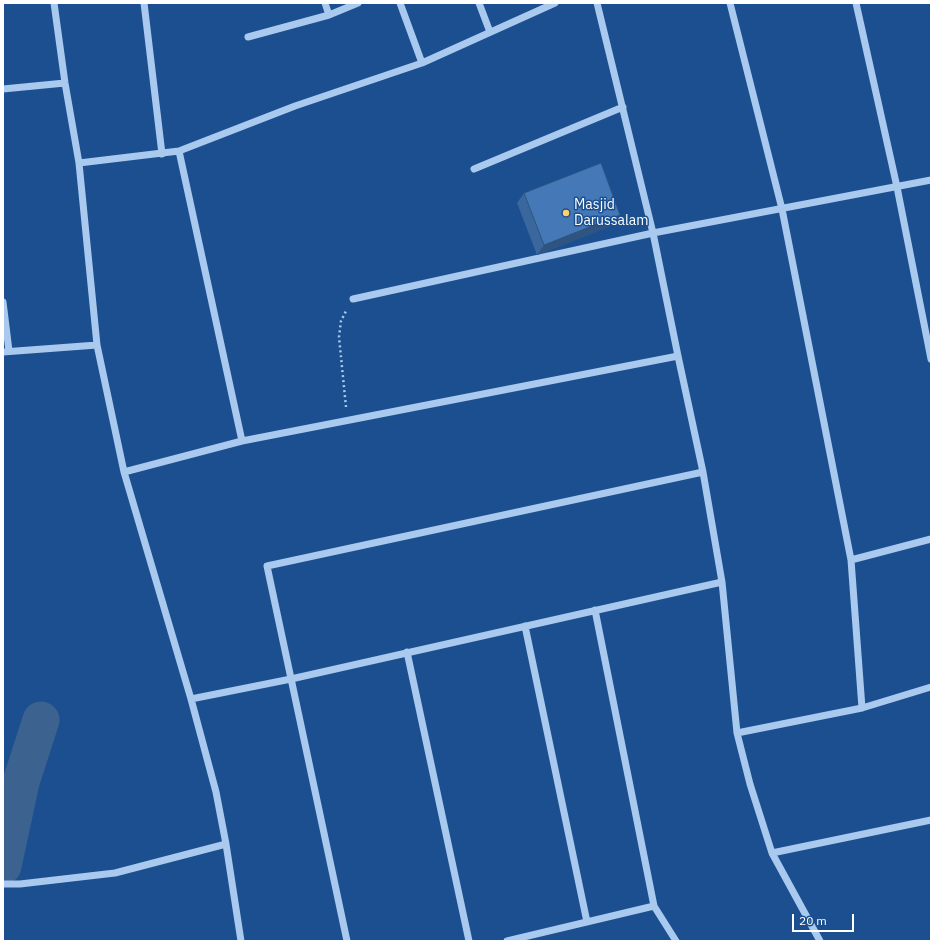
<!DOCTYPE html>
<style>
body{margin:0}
#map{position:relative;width:934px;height:944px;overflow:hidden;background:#1b4f8f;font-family:"IBM Plex Sans",sans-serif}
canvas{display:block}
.frame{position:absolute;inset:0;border:4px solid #fff;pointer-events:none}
.scale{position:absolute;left:792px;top:914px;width:62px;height:18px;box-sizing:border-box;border:2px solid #fff;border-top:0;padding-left:5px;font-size:12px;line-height:14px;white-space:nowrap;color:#fff;-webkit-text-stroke:3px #1b4f8f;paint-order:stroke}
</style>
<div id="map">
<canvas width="934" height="944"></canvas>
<div class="frame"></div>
<div class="scale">20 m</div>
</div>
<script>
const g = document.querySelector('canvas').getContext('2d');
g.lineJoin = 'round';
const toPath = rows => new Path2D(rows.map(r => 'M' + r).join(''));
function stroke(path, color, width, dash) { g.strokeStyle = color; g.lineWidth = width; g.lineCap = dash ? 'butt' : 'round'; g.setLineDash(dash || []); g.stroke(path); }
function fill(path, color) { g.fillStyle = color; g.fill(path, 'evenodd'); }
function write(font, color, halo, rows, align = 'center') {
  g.font = font + ' "IBM Plex Sans",sans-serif'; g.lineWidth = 3; g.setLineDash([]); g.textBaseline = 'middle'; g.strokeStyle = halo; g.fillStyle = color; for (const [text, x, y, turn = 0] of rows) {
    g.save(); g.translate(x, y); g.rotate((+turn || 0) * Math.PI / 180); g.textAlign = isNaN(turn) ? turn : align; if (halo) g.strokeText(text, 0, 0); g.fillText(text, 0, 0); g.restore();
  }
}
const river = toPath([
 [3,866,21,782,41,720]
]);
const path = toPath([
 [346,407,339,337,341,321,346,311]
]);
const minor = toPath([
 [54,3,65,83,79,163,97,345,124,472,191,699,216,792,226,844,241,941],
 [144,3,162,154],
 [325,3,329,15,358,3],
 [400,3,422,63],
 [479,3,490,32],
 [597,3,653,233,678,356,703,472,722,582,737,733,750,784,772,853,820,941],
 [730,3,782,209,851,560,862,708],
 [856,3,897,187,931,359],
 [248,37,329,15],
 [3,89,65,83],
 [179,151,242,441],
 [79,163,179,151,295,106,422,63,555,3],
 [474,169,623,107],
 [353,299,653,233,931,180],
 [3,302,9,351],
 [3,352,97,345],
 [124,472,242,441,678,356],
 [851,560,931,539],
 [595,610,654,906,676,941],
 [525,626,587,922],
 [407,652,469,941],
 [191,699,291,679,722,582],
 [737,733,862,708,931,687],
 [772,853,931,820],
 [3,884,20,884,115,873,226,844],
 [347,941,267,566,703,472],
 [507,941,654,906]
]);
const wall = toPath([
 [524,193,613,225,537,255,517,203]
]);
const shadedWall = toPath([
 [620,215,613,225,537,255,544,245]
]);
const building = toPath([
 [601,163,620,215,544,245,524,193,601,163]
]);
const markers = [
 [566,213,4,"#ffd166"]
];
const poiNames = [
 ["Masjid",574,205],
 ["Darussalam",574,221]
];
stroke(river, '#3c6290', 37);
stroke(path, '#a9c9ee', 2.5, [2, 3]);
stroke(minor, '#a9c9ee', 7);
fill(wall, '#3a679d');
fill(shadedWall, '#305480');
fill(building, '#4478b7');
stroke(building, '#305480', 1);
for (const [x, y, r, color] of markers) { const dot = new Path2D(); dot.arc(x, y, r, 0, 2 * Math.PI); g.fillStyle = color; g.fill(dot); stroke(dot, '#1b4f8f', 1.5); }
write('14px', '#fff', '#1b4f8f', poiNames, 'left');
</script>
